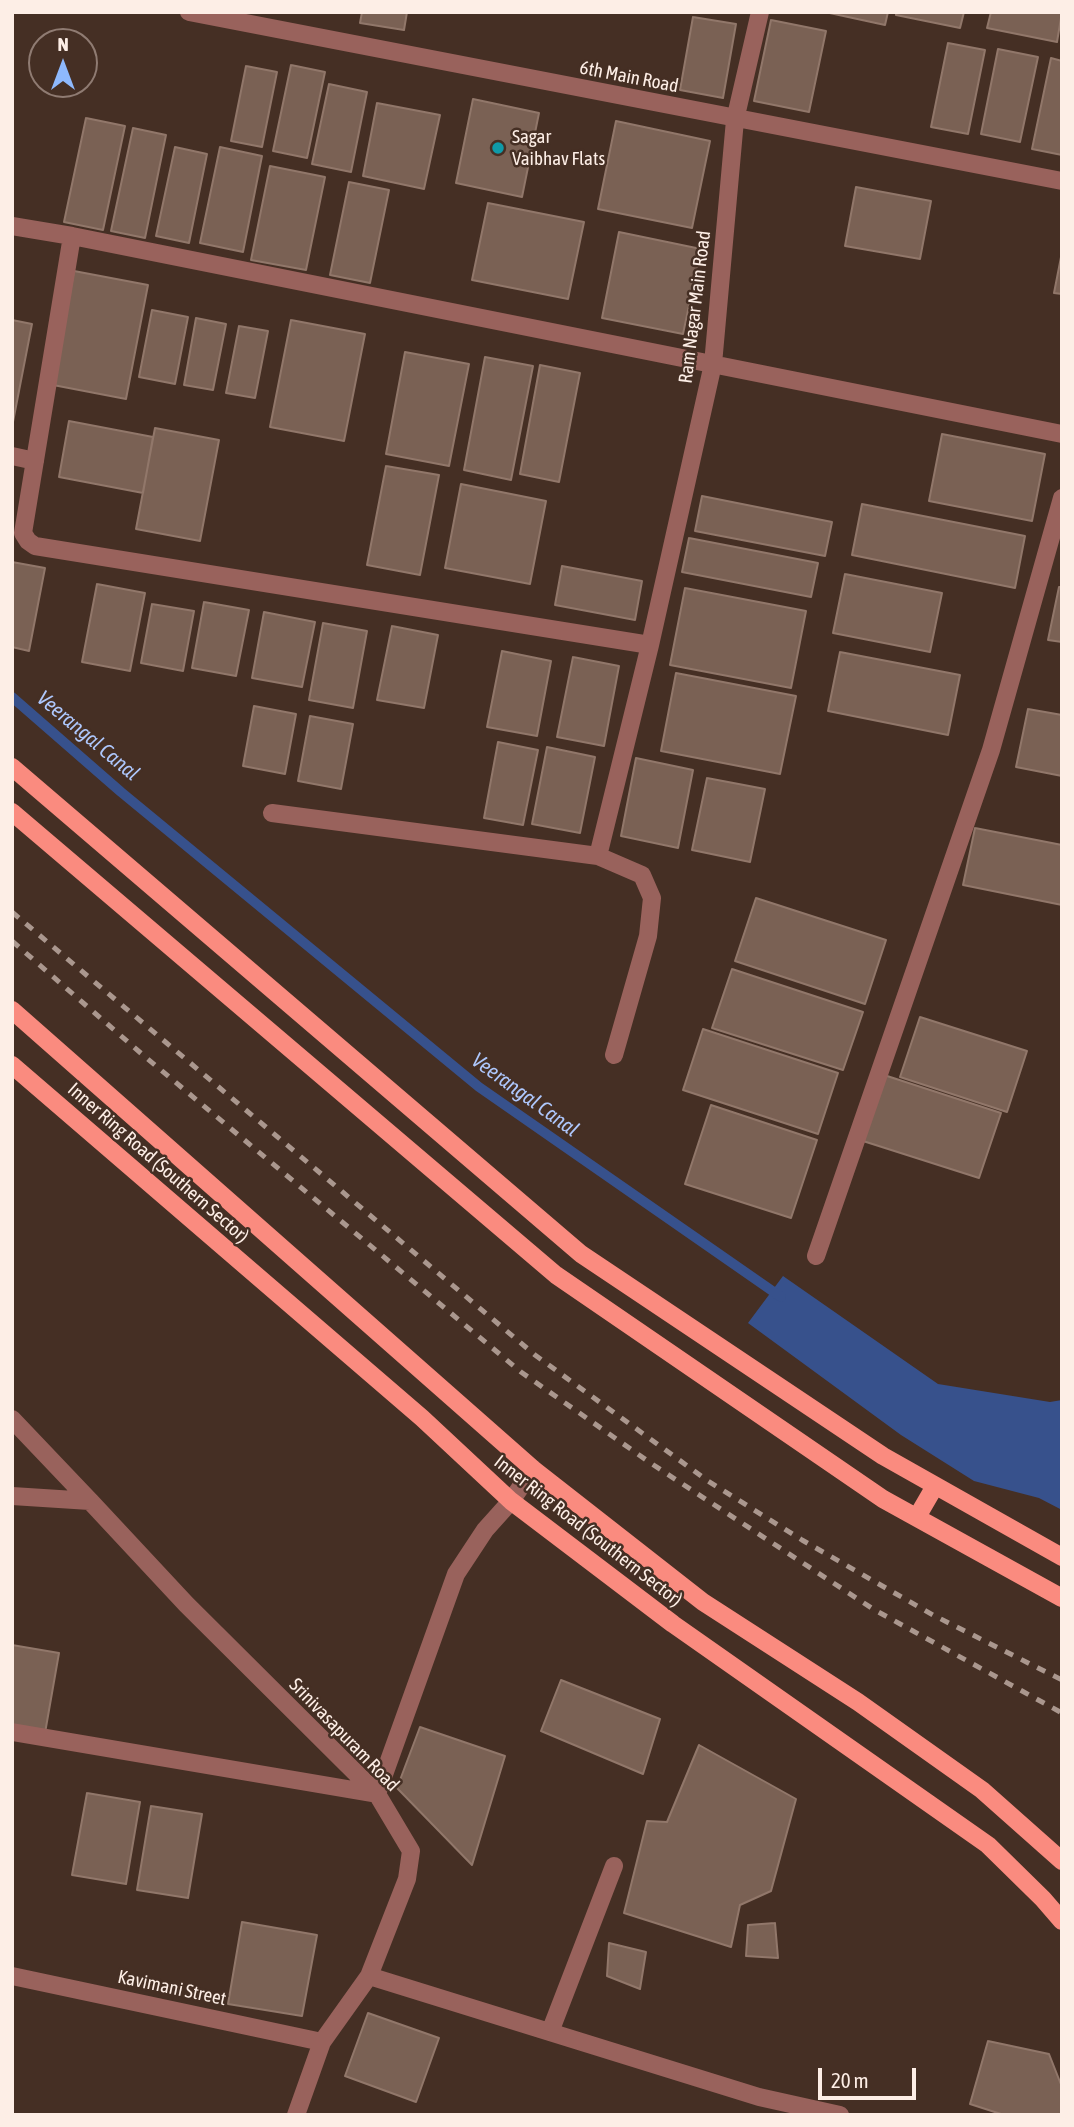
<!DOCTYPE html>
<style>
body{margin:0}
#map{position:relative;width:1074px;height:2127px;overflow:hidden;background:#452f24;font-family:"Asap Condensed",sans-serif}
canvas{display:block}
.frame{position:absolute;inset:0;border:14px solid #fdeee6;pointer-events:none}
.north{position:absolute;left:28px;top:28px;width:70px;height:70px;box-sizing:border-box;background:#452f24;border:2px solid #8f7b72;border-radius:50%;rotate:0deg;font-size:19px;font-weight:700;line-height:28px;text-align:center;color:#fdeee6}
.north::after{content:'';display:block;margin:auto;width:24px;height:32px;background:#8eb9fd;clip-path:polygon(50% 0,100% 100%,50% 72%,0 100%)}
.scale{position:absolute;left:818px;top:2068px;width:98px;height:32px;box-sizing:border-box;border:4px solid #fdeee6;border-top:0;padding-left:9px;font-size:21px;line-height:24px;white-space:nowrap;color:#fdeee6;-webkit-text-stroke:5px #452f24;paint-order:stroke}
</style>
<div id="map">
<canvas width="1074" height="2127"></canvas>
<div class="frame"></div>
<div class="north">N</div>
<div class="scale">20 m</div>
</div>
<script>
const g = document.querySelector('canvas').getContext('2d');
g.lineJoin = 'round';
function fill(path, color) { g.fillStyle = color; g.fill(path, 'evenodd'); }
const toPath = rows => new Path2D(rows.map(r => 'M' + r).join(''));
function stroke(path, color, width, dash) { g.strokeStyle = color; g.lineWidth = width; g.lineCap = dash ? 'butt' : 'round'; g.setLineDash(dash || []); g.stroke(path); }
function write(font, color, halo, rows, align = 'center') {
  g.font = font + ' "Asap Condensed",sans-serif'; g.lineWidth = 5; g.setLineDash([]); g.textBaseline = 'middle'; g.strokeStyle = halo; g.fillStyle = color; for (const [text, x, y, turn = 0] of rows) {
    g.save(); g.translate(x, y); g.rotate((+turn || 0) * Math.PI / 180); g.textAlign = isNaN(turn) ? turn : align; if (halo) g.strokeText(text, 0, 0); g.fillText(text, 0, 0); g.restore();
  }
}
const water = toPath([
 [783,1276,938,1384,1050,1402,1062,1400,1062,1510,1039,1498,974,1481,901,1435,748,1323]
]);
const stream = toPath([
 [12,697,121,792,479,1087,781,1297]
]);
const building = toPath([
 [362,12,407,12,404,30,360,23,362,12],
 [825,12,888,12,885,25,825,12],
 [896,12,964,12,960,28,896,15,896,12],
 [991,12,1062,12,1057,42,987,28,991,12],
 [693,17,736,24,723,98,680,90,693,17],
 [771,20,826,31,809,112,754,101,771,20],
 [948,43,985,50,968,134,931,127,948,43],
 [998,49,1038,57,1020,142,981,134,998,49],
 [1051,58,1062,61,1062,155,1032,149,1051,58],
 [291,65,325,72,307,158,273,151,291,65],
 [246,66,277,72,262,147,231,141,246,66],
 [329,84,367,92,351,172,312,164,329,84],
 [473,99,539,113,522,197,456,183,473,99],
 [377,103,440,115,424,189,363,176,377,103],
 [86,118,125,126,103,230,64,222,86,118],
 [616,121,710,141,692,228,598,209,616,121],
 [133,128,166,135,145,238,111,231,133,128],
 [175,147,207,154,189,243,156,236,175,147],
 [220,147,262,156,243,252,200,243,220,147],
 [270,166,325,177,306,270,251,260,270,166],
 [349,182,389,190,370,283,330,275,349,182],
 [856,187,931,201,920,259,845,246,856,187],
 [488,203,584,222,568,299,472,280,488,203],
 [619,232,701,249,683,334,602,318,619,232],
 [1062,252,1062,294,1054,293,1062,252],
 [74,271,148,285,126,399,53,385,74,271],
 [152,310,188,317,175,384,139,377,152,310],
 [196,318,226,324,213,390,184,385,196,318],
 [12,320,32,324,12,427,12,320],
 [291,320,365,334,344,441,270,427,291,320],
 [239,326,268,331,255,398,226,393,239,326],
 [405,352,469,364,449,466,386,454,405,352],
 [485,357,533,366,511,480,464,470,485,357],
 [540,365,580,373,559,482,520,474,540,365],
 [69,421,153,437,143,493,59,477,69,421],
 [155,428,219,440,200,541,136,529,155,428],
 [942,434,1045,454,1032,521,929,501,942,434],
 [386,466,439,475,420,575,367,565,386,466],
 [461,484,546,501,530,584,445,568,461,484],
 [702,496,832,522,825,556,695,531,702,496],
 [862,504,1025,536,1015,588,852,555,862,504],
 [689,538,818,563,811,597,682,572,689,538],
 [12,562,45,568,29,651,12,647,12,562],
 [562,566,642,581,635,620,555,605,562,566],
 [845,574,942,593,930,652,833,633,845,574],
 [97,584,145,593,130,671,82,662,97,584],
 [1059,587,1062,587,1062,642,1048,640,1059,587],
 [685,588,806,611,791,688,670,665,685,588],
 [204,602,249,610,236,676,192,668,204,602],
 [152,604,194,611,183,671,141,663,152,604],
 [264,612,315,622,302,687,252,678,264,612],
 [323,623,367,631,353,708,309,700,323,623],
 [392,626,438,635,424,708,377,700,392,626],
 [502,651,551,661,537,736,487,727,502,651],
 [840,652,960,675,948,735,828,711,840,652],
 [573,657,619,666,604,746,557,737,573,657],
 [676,673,796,696,780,774,661,751,676,673],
 [254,706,296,714,285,774,243,766,254,706],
 [1028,709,1062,715,1062,776,1016,767,1028,709],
 [310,716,353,724,341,789,298,781,310,716],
 [498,742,538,750,523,825,484,818,498,742],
 [547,747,595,757,580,833,532,824,547,747],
 [636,758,693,770,678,848,621,836,636,758],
 [707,778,765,789,750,862,692,850,707,778],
 [975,828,1062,845,1062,905,963,885,975,828],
 [756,898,886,940,865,1004,735,961,756,898],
 [732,969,863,1012,843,1070,712,1028,732,969],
 [920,1017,1027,1051,1007,1112,900,1077,920,1017],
 [703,1029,838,1073,818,1134,683,1090,703,1029],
 [884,1075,1001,1113,979,1178,863,1141,884,1075],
 [711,1105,817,1140,791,1218,685,1184,711,1105],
 [12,1645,59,1653,45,1733,12,1727,12,1645],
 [561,1680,660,1719,643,1774,541,1731,561,1680],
 [420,1727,505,1756,472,1865,397,1788,420,1727],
 [699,1745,796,1799,771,1891,740,1905,731,1947,624,1913,647,1821,667,1822,699,1745],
 [87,1793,140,1802,126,1884,72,1875,87,1793],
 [151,1806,202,1814,188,1898,137,1890,151,1806],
 [242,1922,317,1935,302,2016,228,2004,242,1922],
 [775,1923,778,1958,746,1956,748,1925,775,1923],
 [609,1943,646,1952,640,1989,607,1976,609,1943],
 [368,2013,439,2038,416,2102,345,2076,368,2013],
 [988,2041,1049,2054,1062,2087,1062,2115,1004,2115,970,2104,988,2041]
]);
const minor = toPath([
 [189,12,1062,181],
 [12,226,72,236],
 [12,456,35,461],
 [650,645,35,546,28,541,23,533,72,236,1062,434],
 [272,813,598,856,650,645,713,364,735,120,760,12],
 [598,856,642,875,652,898,648,936,614,1055],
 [816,1256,991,750,1062,498],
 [12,1419,90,1501],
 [12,1496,90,1501,186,1604,377,1794,411,1851,407,1879,369,1976,322,2042,296,2115],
 [12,1732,377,1794,456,1574,485,1530,511,1501,533,1469],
 [12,1976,322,2042],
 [369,1976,759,2097,840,2115],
 [550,2032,614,1866]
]);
const primary = toPath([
 [12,767,581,1254,883,1456,1062,1557],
 [12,812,556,1275,883,1499,1062,1598],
 [12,1010,533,1469,703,1602,858,1702,982,1790,1062,1861],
 [12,1065,422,1418,511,1501,673,1624,988,1845,1043,1899,1062,1921],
 [917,1517,935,1486]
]);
const rail = toPath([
 [12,912,535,1355,708,1481,802,1540,933,1615,1062,1680],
 [12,941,143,1055,521,1372,652,1464,873,1609,1062,1713]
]);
const markers = [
 [498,148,7,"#0f9aa8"]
];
const streetNames = [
 ["6th Main Road",629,77,11],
 ["Ram Nagar Main Road",695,307,-83],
 ["Inner Ring Road (Southern Sector)",158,1163,41],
 ["Inner Ring Road (Southern Sector)",588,1531,38],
 ["Srinivasapuram Road",344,1735,46],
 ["Kavimani Street",172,1988,12]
];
const poiNames = [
 ["Sagar",512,137],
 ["Vaibhav Flats",512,159]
];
const waterNames = [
 ["Veerangal Canal",88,736,40],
 ["Veerangal Canal",525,1095,36]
];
fill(water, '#37518c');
stroke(stream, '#37518c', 10);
fill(building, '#7a6154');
stroke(building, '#91776a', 2);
stroke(minor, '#99625c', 18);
stroke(primary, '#fa8b7f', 18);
stroke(rail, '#aa978e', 5, [9, 9]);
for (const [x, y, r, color] of markers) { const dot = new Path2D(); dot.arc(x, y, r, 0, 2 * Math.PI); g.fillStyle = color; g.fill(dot); stroke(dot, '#452f24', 2.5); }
write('19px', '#fdeee6', '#452f24', streetNames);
write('19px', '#fdeee6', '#452f24', poiNames, 'left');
write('italic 21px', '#aec7fc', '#452f24', waterNames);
</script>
